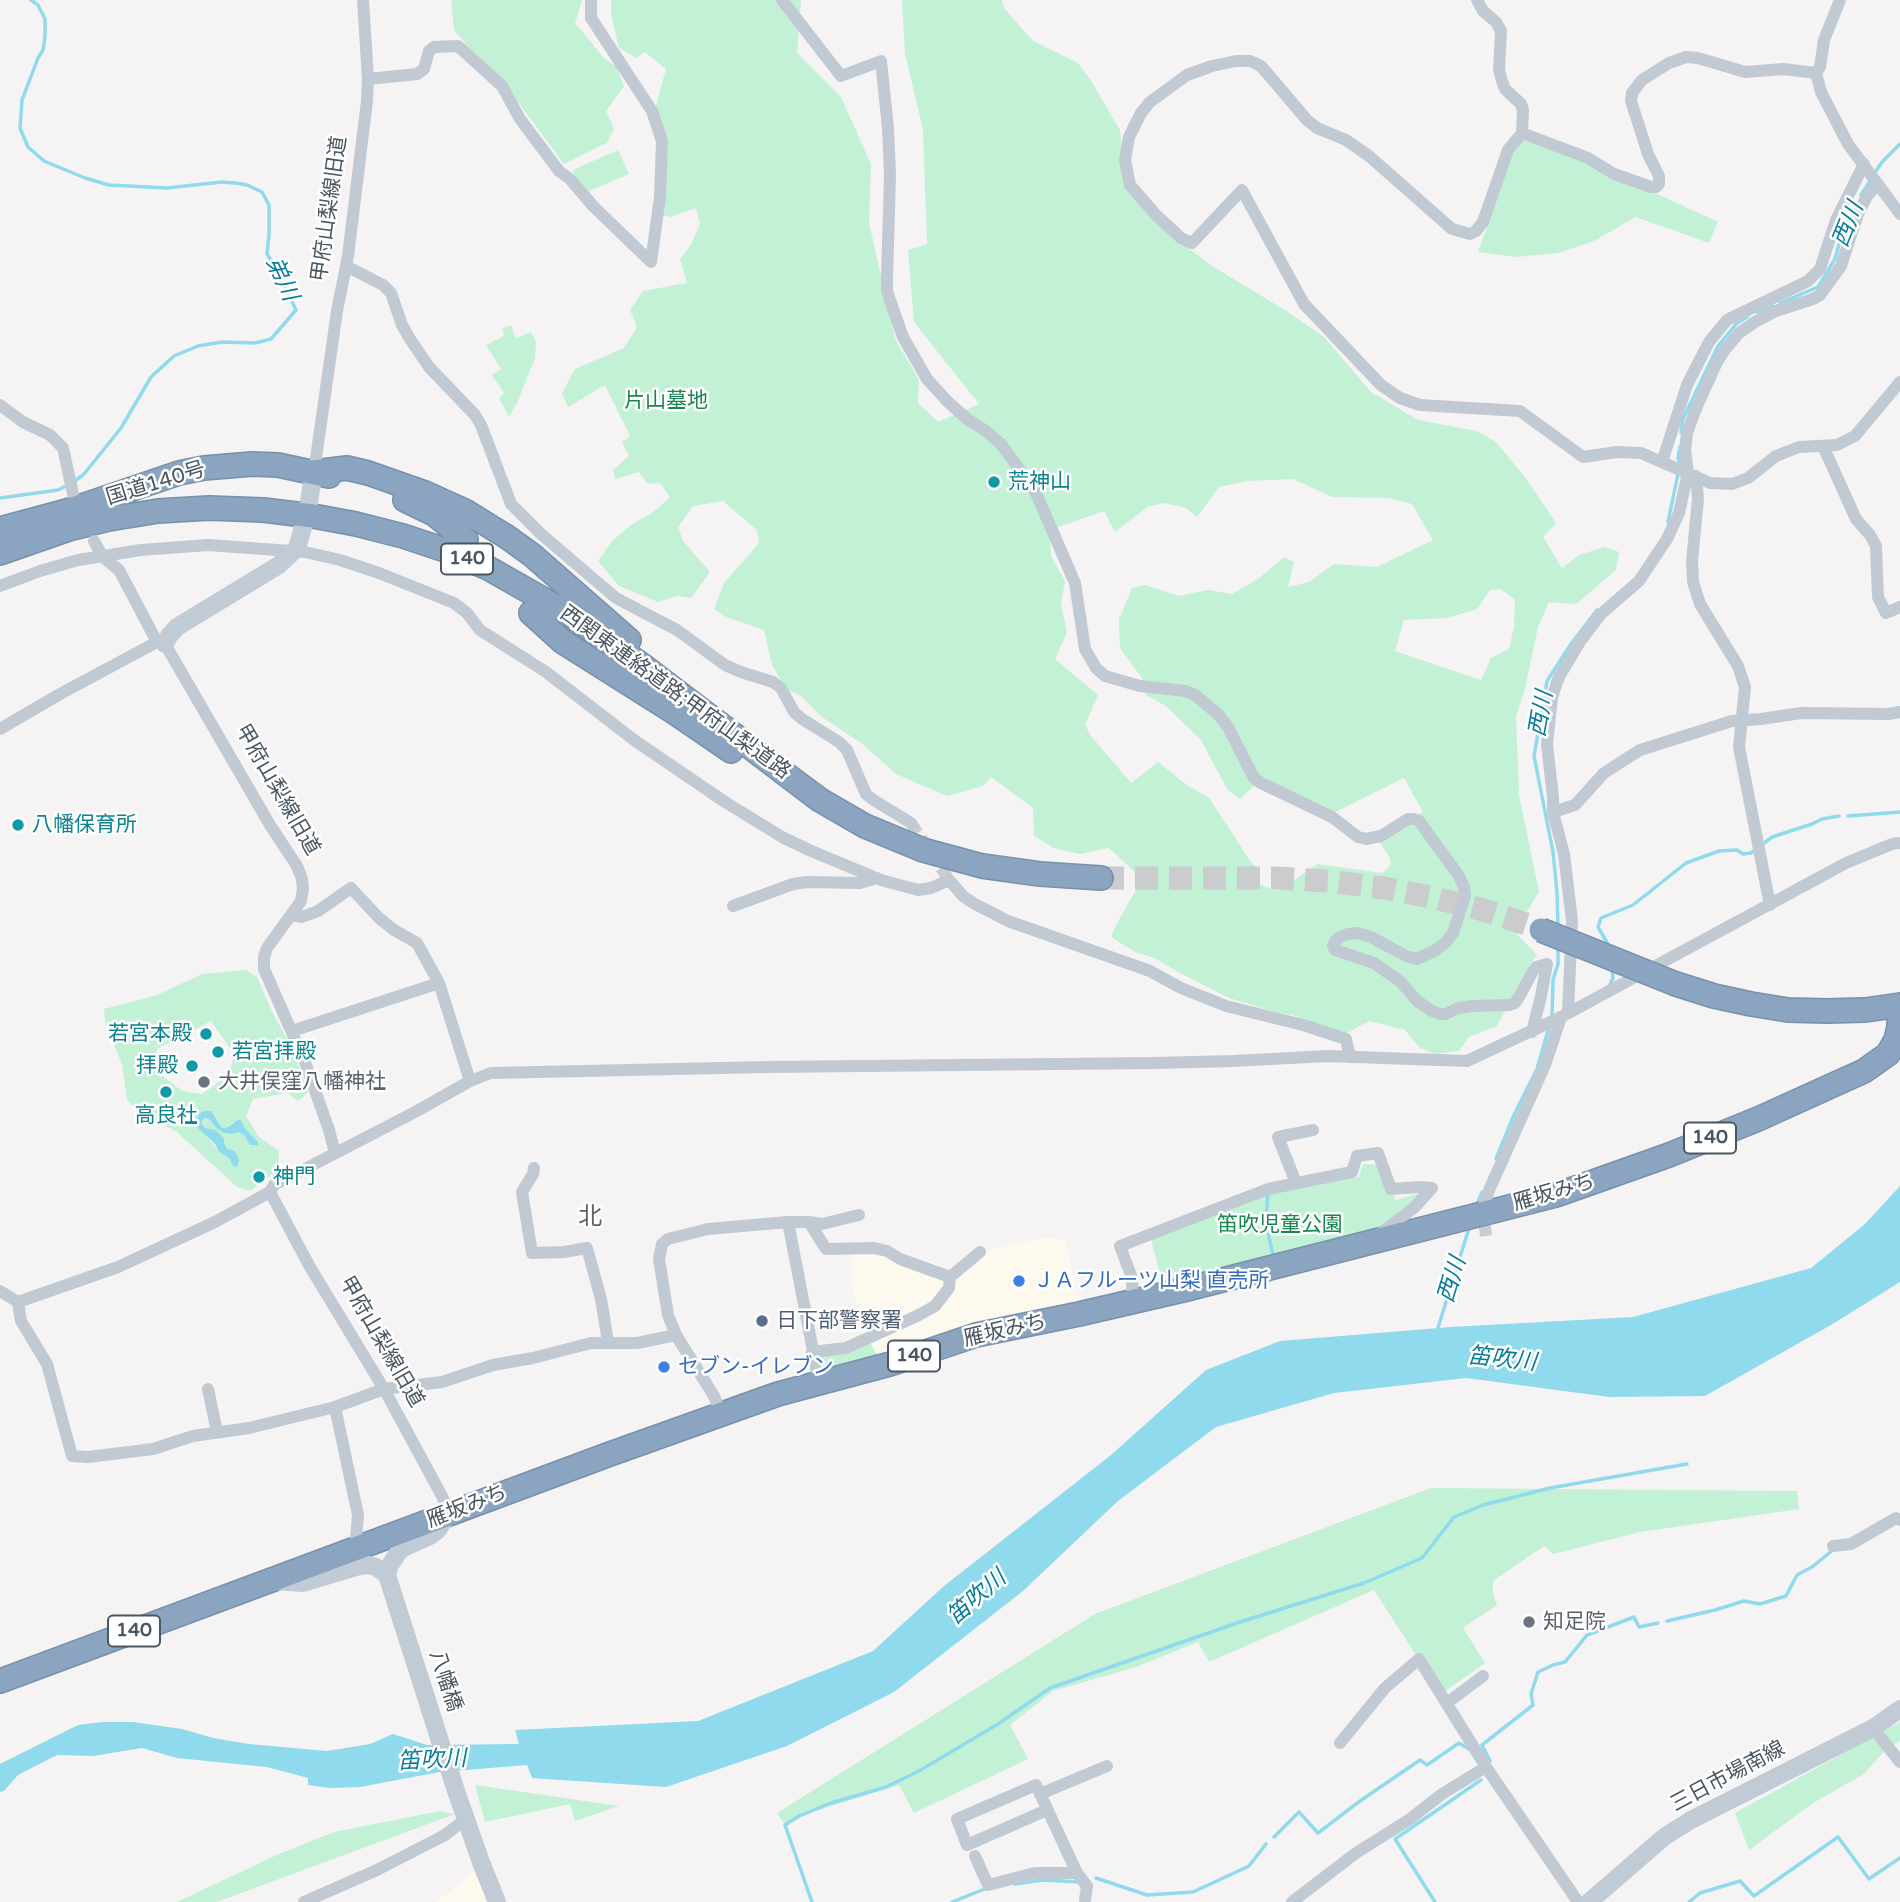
<!DOCTYPE html>
<meta charset="utf-8">
<style>
body{margin:0}
canvas{display:block;background:#f5f3f3}
</style>
<canvas width="1900" height="1902"></canvas>
<script>
const g = document.querySelector('canvas').getContext('2d');
g.lineJoin = 'round';
function fill(path, color) { g.fillStyle = color; g.fill(path, 'evenodd'); }
const toPath = rows => new Path2D(rows.map(r => 'M' + r).join(''));
function stroke(path, color, width, dash) { g.strokeStyle = color; g.lineWidth = width; g.lineCap = dash ? 'butt' : 'round'; g.setLineDash(dash || []); g.stroke(path); }
function write(font, color, halo, rows, align = 'center') {
  g.font = font + ' "Varela Round","Noto Sans JP",sans-serif'; g.lineWidth = 5; g.setLineDash([]); g.textBaseline = 'middle'; g.strokeStyle = halo; g.fillStyle = color; for (const [text, x, y, turn = 0] of rows) {
    g.save(); g.translate(x, y); g.rotate((+turn || 0) * Math.PI / 180); g.textAlign = isNaN(turn) ? turn : align; if (halo) g.strokeText(text, 0, 0); g.fillText(text, 0, 0); g.restore();
  }
}
const commercial = toPath([
 [1047,1237,1065,1241,1080,1301,1022,1315,906,1346,880,1361,868,1338,876,1334,853,1295,851,1249,874,1248,950,1277,980,1252],
 [482,1865,497,1902,436,1902]
]);
const green = toPath([
 [451,0,582,0,575,23,604,58,617,67,624,86,606,111,614,129,607,143,564,164,504,83,476,56,454,30],
 [613,0,801,0,797,53,841,97,871,164,869,223,896,341,919,380,918,403,938,422,979,404,914,322,908,250,927,244,923,130,905,53,902,0,1002,0,1004,8,1033,41,1078,63,1090,79,1120,130,1124,169,1168,233,1214,267,1288,312,1324,337,1371,392,1418,420,1477,431,1496,442,1525,477,1556,523,1543,537,1562,568,1579,555,1605,547,1619,552,1616,570,1576,604,1549,602,1538,627,1524,693,1516,716,1519,795,1539,892,1526,913,1516,933,1537,955,1530,964,1497,1026,1469,1037,1459,1051,1435,1054,1420,1048,1405,1030,1369,1021,1347,1033,1325,1028,1293,1015,1279,1013,1229,998,1178,972,1155,958,1135,952,1111,937,1117,923,1139,885,1137,874,1109,848,1080,854,1053,848,1034,836,1033,808,991,777,983,786,947,796,896,774,861,743,822,717,801,696,786,689,772,665,764,630,726,617,714,609,724,583,759,543,757,530,723,501,693,506,678,527,683,541,710,572,691,598,677,596,658,602,619,586,598,561,612,541,630,526,656,510,670,497,660,483,648,484,639,472,615,479,613,470,629,456,622,442,630,436,605,385,568,407,562,393,575,369,624,348,637,327,630,310,643,291,687,283,680,259,691,245,700,224,696,208,671,217,661,215,656,106,666,69,645,52,636,58,619,48,611,14,611,1],
 [1293,479,1332,497,1388,498,1412,504,1433,540,1377,567,1334,564,1309,582,1288,587,1294,562,1284,557,1258,579,1232,594,1208,590,1179,596,1145,585,1132,588,1119,619,1120,648,1142,678,1146,695,1166,706,1201,740,1227,789,1240,799,1262,778,1333,813,1404,778,1423,812,1378,840,1389,856,1391,865,1382,873,1318,864,1278,891,1256,883,1258,870,1251,862,1209,798,1187,785,1158,762,1131,783,1091,736,1085,725,1098,695,1055,659,1067,633,1061,604,1065,581,1051,556,1050,530,1104,511,1115,532,1147,507,1164,503,1186,508,1197,517,1219,487,1248,481],
 [1501,589,1515,600,1514,627,1509,649,1491,658,1481,680,1395,651,1404,620,1447,618,1477,609,1490,590],
 [1523,140,1584,160,1718,222,1709,243,1636,217,1594,241,1558,253,1516,257,1478,252,1512,156],
 [618,150,629,174,587,192,576,180,573,170],
 [511,325,516,338,531,332,536,342,535,358,517,403,509,417,499,398,504,393,492,375,501,369,486,345,504,336,502,329],
 [246,970,257,977,273,1014,292,1047,308,1092,299,1101,287,1093,253,1099,246,1116,259,1137,279,1151,278,1170,250,1191,237,1187,177,1132,137,1111,127,1099,122,1064,105,1023,104,1009,157,995,202,974],
 [211,1021,235,1055,228,1075,202,1094,182,1091,164,1077,154,1062,157,1049],
 [211,1111,222,1128,228,1127,234,1122,243,1123,244,1127,258,1142,250,1145,244,1135,238,1132,216,1128,209,1119,204,1118,201,1123,205,1128,215,1130,227,1149,229,1158,219,1152,195,1121],
 [1363,1164,1382,1165,1396,1200,1424,1192,1375,1234,1165,1292,1151,1240,1268,1189,1359,1177],
 [868,1338,880,1361,820,1375,814,1351],
 [1431,1488,1797,1491,1799,1509,1640,1532,1553,1554,1544,1546,1493,1581,1493,1593,1497,1605,1463,1628,1485,1663,1441,1694,1374,1590,1209,1662,1198,1642,1136,1667,1053,1691,1010,1725,1028,1759,914,1813,899,1785,799,1816,785,1825,777,1813,1095,1614],
 [1900,1722,1900,1741,1887,1748,1864,1774,1813,1803,1749,1850,1735,1813],
 [475,1785,619,1806,575,1821,570,1804,485,1822],
 [440,1811,455,1814,217,1902,177,1902,279,1854,334,1832]
]);
const water = toPath([
 [204,1111,211,1111,222,1128,228,1127,239,1119,243,1123,244,1127,258,1142,258,1145,250,1145,244,1135,238,1132,233,1134,224,1133,216,1128,209,1119,204,1118,201,1123,205,1128,215,1130,224,1138,224,1143,227,1149,235,1151,239,1160,237,1167,233,1166,229,1158,219,1152,215,1144,198,1128,195,1121,199,1114],
 [1900,1186,1900,1282,1831,1325,1705,1396,1609,1397,1466,1378,1334,1393,1216,1427,1118,1501,1023,1591,894,1692,787,1746,666,1787,532,1778,527,1765,440,1772,360,1787,329,1788,308,1785,308,1778,267,1767,177,1758,142,1748,93,1756,57,1755,18,1775,4,1791,0,1792,0,1764,78,1725,103,1722,133,1722,182,1729,213,1738,249,1744,327,1751,370,1744,393,1734,427,1745,519,1744,515,1730,698,1721,873,1651,944,1586,1111,1455,1206,1370,1280,1341,1451,1327,1633,1317,1811,1268,1865,1224]
]);
const stream = toPath([
 [31,0,38,5,45,19,45,37,43,50,38,58,22,100,20,128,28,147,44,161,85,178,109,185,167,188,222,182,235,183,247,185,262,192,269,205,269,235,267,254,274,265,296,310,271,339,255,343,222,342,198,346,174,356,151,377,121,428,84,474,75,481],
 [1874,174,1882,162,1900,144],
 [1861,195,1870,181],
 [1780,303,1818,287,1835,259,1842,234,1853,211],
 [1757,312,1773,306],
 [1681,432,1683,419,1718,346,1737,323,1747,317],
 [0,498,58,490,68,485],
 [1668,522,1680,464,1678,458,1680,447],
 [1848,816,1900,812],
 [1558,926,1557,892,1553,852,1534,756,1547,681,1571,644,1597,610],
 [1609,946,1598,927,1601,918,1633,905,1686,863,1719,851,1737,850,1743,854,1751,853,1772,837,1812,824,1822,819,1839,816],
 [1609,987,1613,978,1612,967],
 [1552,1016,1553,980,1558,964,1558,944],
 [1496,1159,1514,1115,1537,1069,1549,1027],
 [1268,1191,1266,1223,1274,1260],
 [1476,1207,1482,1192],
 [1437,1331,1470,1225],
 [1667,1621,1715,1610,1744,1601,1760,1604,1786,1596,1797,1575,1812,1567,1834,1549],
 [1490,1761,1482,1745,1533,1705,1531,1694,1538,1672,1553,1665,1565,1662,1587,1635,1634,1617,1639,1627,1658,1623],
 [1274,1837,1299,1812,1318,1833,1360,1801,1420,1760,1427,1765,1459,1743,1469,1749],
 [1096,1878,1147,1895,1193,1892,1249,1866,1266,1844],
 [1015,1884,1043,1880,1080,1882],
 [812,1902,785,1825,799,1816,831,1803,886,1787,919,1771,998,1724,1050,1688,1240,1622,1364,1583,1422,1558,1454,1517,1483,1505,1550,1488,1687,1464],
 [952,1902,987,1888],
 [1435,1902,1395,1839,1481,1780],
 [1689,1902,1700,1893,1740,1881,1754,1896,1838,1837,1869,1879,1900,1858]
]);
const streetTunnel = toPath([
 [911,823,949,880],
 [1483,1208,1486,1236]
]);
const highwayTunnel = toPath([
 [1101,878,1276,878,1328,881,1384,888,1431,897,1480,909,1526,924]
]);
const street = toPath([
 [782,0,841,76,881,61,888,128,890,175,887,278,887,291,893,309,903,337,927,379,947,401,967,419,986,431,1001,444,1035,491,1075,583,1085,649,1096,668,1105,676,1140,686,1186,691,1195,695,1218,714,1228,727,1254,778,1261,783,1332,817,1358,837,1366,839,1381,836,1408,819,1414,819,1419,821,1459,876,1464,887,1465,896,1453,933,1446,942,1436,950,1417,959,1406,956,1371,937,1357,933,1348,934,1340,937,1335,941,1333,946,1335,950,1374,963,1401,982,1417,1001,1432,1011,1440,1014,1446,1014,1458,1008,1472,1006,1510,1005,1515,1003,1519,997,1533,971,1536,967,1547,964,1541,996,1532,1032],
 [1477,0,1483,11,1496,22,1501,31,1499,70,1502,81,1505,89,1521,104,1523,110,1522,133,1588,158,1614,174,1651,187,1656,187,1659,184,1659,176,1648,154,1631,101,1632,93,1642,80,1669,63,1686,57,1698,58,1745,72,1783,69,1816,73],
 [1840,0,1824,40,1820,67,1816,73,1821,92,1848,144,1900,214],
 [368,79,417,74,424,69,429,51,434,47,458,46,502,86,520,119,559,171,570,179,593,206,651,262,660,197,662,141,652,111,591,18,591,0],
 [1522,133,1508,150,1483,222,1476,231,1470,234,1452,229,1369,156,1346,140,1317,128,1307,120,1261,66,1250,61,1236,61,1212,66,1187,75,1150,102,1141,113,1129,137,1125,160,1130,185,1156,215,1181,238,1192,243,1242,190,1304,304,1381,385,1400,398,1420,405,1520,411,1583,457,1617,452,1641,453,1710,483,1732,484,1748,478,1776,456,1799,447,1837,445,1855,436,1900,382],
 [346,266,383,285,391,293,402,325,410,339,429,367,475,415,481,425,511,504,541,534,616,598,677,630,725,665,741,672,773,682,781,688,794,712,802,719,839,742,847,750,866,794,872,799,911,823],
 [0,405,23,422,50,435,63,448,73,494],
 [1823,446,1856,519,1870,535,1876,546,1878,597,1886,613,1900,607],
 [1662,462,1687,385,1709,342,1727,320,1808,281,1820,269,1836,220,1864,164],
 [314,472,337,311,348,256,367,101,368,79,363,0],
 [1696,476,1698,499,1692,561,1693,582,1700,604,1738,666,1745,687,1739,747,1770,905],
 [94,541,103,557,119,570,157,642],
 [0,586,40,571,78,560,141,550,208,545,305,552,340,560,379,573,454,603,467,613,480,630,546,672,634,740,725,802,782,837,809,850,881,880,918,890,931,888,949,880,964,897,975,904,1008,921,1150,971,1181,988,1226,1006,1303,1025,1346,1039,1350,1057],
 [0,729,60,694,157,642,165,644,270,825,297,866,302,879,303,889,301,901,267,948,264,957,264,969,305,1062,329,1130,335,1153],
 [1553,812,1575,805,1604,773,1640,750,1732,721,1761,719,1801,713,1889,714,1900,712],
 [733,906,793,884,807,882,860,883,877,878],
 [292,915,302,917,318,911,351,888,379,918,394,930,417,943,439,983,470,1081],
 [1568,1013,1572,921,1564,854,1553,812,1553,797,1547,745,1552,697,1559,677,1581,640,1601,614,1639,581,1667,539,1679,513,1688,472,1685,450,1687,433,1697,406,1717,362,1724,351,1739,333,1755,322,1776,311,1813,299,1820,295,1841,266,1858,214,1867,196,1878,184],
 [292,1031,439,983],
 [534,1168,533,1174,522,1192,532,1253,564,1252,587,1248,601,1299,608,1342],
 [1296,1183,1278,1137,1313,1130],
 [270,1192,310,1267,384,1389,443,1498,448,1514],
 [1483,1208,1490,1188,1545,1065,1561,1017],
 [809,1222,822,1224,859,1215],
 [1380,1234,1415,1207,1432,1188],
 [0,1291,18,1302,21,1321,47,1364,72,1456,88,1457,153,1449,193,1436,249,1428,335,1407,384,1389,442,1382,493,1365,533,1358,591,1343,637,1343,676,1335],
 [18,1302,118,1267,215,1222,270,1192,274,1185,417,1111,470,1081,491,1073,767,1067,1155,1063,1233,1061,1328,1056,1467,1061,1561,1017,1846,863,1892,844,1900,843],
 [1133,1302,1132,1278,1120,1246,1268,1189,1352,1172,1357,1156,1378,1153,1391,1189,1420,1187,1432,1188],
 [812,1352,846,1348,917,1316,935,1306,949,1288,950,1277,980,1252],
 [819,1382,788,1222,809,1222,826,1249,874,1248,887,1251,900,1259,950,1277],
 [208,1389,217,1432],
 [335,1407,358,1515,355,1549],
 [721,1413,714,1396,676,1335,668,1315,659,1259,662,1244,668,1239,708,1229,788,1222],
 [1833,1546,1851,1544,1896,1518,1900,1520],
 [1447,1703,1483,1676],
 [1873,1728,1900,1762],
 [1340,1743,1385,1688,1419,1659,1486,1767,1578,1902],
 [1040,1794,1107,1766],
 [1047,1810,967,1845,957,1819,1036,1785,1077,1873,1087,1886,1085,1900],
 [975,1856,988,1885,1035,1873,1077,1873],
 [304,1902,377,1870,445,1835,467,1818],
 [1292,1902,1356,1853,1410,1819,1442,1794,1486,1767]
]);
const secondary = toPath([
 [308,507,314,472],
 [165,644,169,636,177,627,279,565,297,548,304,524],
 [448,1514,437,1531,430,1536,403,1548,398,1553,390,1565,387,1575,456,1791,482,1865,497,1902],
 [274,1581,303,1583,360,1566,368,1565,376,1567,387,1575],
 [1589,1902,1664,1837,1691,1820,1873,1728,1900,1709]
]);
const highway = toPath([
 [314,472,347,468,368,473,425,493,465,511,507,537,532,555,629,640],
 [405,500,434,514,466,540],
 [0,529,70,510,179,473,204,468,252,464,278,465,329,476],
 [0,553,69,529,109,519,158,511,209,508,263,510,313,516,356,524,403,536,448,551,488,568,569,614,646,668,792,779,820,800,865,826,923,850,982,866,1040,874,1101,878],
 [531,613,563,642,674,712,731,751],
 [1676,984,1714,996,1751,1004,1788,1010,1827,1011,1865,1010,1900,1005],
 [0,1681,610,1454,778,1394,890,1364,976,1335,1079,1314,1187,1289,1556,1195,1593,1182,1669,1155,1758,1119,1864,1071,1888,1054,1896,1040,1899,1027,1900,1005]
]);
const highwayBridge = toPath([
 [1541,930,1676,984]
]);
const markers = [
 [994,482,7,"#0f9aa8"],
 [18,825,7,"#0f9aa8"],
 [206,1034,7,"#0f9aa8"],
 [218,1052,7,"#0f9aa8"],
 [192,1066,7,"#0f9aa8"],
 [204,1082,7,"#6b7280"],
 [166,1092,7,"#0f9aa8"],
 [259,1177,7,"#0f9aa8"],
 [1019,1281,7,"#3f7fe0"],
 [762,1321,7,"#5c6f8a"],
 [664,1367,7,"#3f7fe0"],
 [1529,1622,7,"#6b7280"]
];
const shields = [
 [467,559,52],
 [1710,1138,52],
 [914,1356,52],
 [134,1631,52]
];
const shieldNames = [
 ["140",467,559],
 ["140",1710,1138],
 ["140",914,1356],
 ["140",134,1631]
];
const streetNames = [
 ["甲府山梨線旧道",330,209,-82],
 ["国道140号",156,484,-17],
 ["西関東連絡道路;甲府山梨道路",675,693,36],
 ["甲府山梨線旧道",277,790,60],
 ["雁坂みち",1554,1193,-16],
 ["雁坂みち",1005,1331,-13],
 ["甲府山梨線旧道",381,1342,60],
 ["雁坂みち",467,1507,-21],
 ["八幡橋",445,1681,72],
 ["三日市場南線",1728,1777,-28]
];
const parkNames = [
 ["片山墓地",666,401],
 ["笛吹児童公園",1280,1225]
];
const cultureNames = [
 ["荒神山",1008,482],
 ["八幡保育所",32,825],
 ["若宮本殿",192,1034,"right"],
 ["若宮拝殿",232,1052],
 ["拝殿",178,1066,"right"],
 ["高良社",166,1116,"center"],
 ["神門",273,1177]
];
const worshipNames = [
 ["大井俣窪八幡神社",218,1082],
 ["知足院",1543,1622]
];
const shopNames = [
 ["ＪＡフルーツ山梨 直売所",1033,1281],
 ["セブン-イレブン",678,1367]
];
const serviceNames = [
 ["日下部警察署",776,1321]
];
const waterNames = [
 ["西川",1849,225,-68],
 ["弟川",281,279,65],
 ["西川",1542,714,-80],
 ["西川",1453,1280,-73],
 ["笛吹川",1502,1360,6],
 ["笛吹川",977,1598,-41],
 ["笛吹川",432,1761,-3]
];
const quarterNames = [
 ["北",590,1218]
];
fill(commercial, '#fdf9ef');
fill(green, '#c3f1d5');
fill(water, '#90daee');
stroke(stream, '#90daee', 3.5);
stroke(streetTunnel, '#caccce', 12, [12, 6]);
stroke(highwayTunnel, '#caccce', 23, [23, 11]);
stroke(highway, '#7690ad', 26);
stroke(street, '#c1cad2', 12);
stroke(secondary, '#c1cbd6', 18);
stroke(highway, '#8ba5c1', 23);
stroke(highwayBridge, '#7690ad', 26, []);
stroke(highwayBridge, '#8ba5c1', 23);
for (const [x, y, r, color] of markers) { const dot = new Path2D(); dot.arc(x, y, r, 0, 2 * Math.PI); g.fillStyle = color; g.fill(dot); stroke(dot, '#fff', 2.5); }
for (const [x, y, w] of shields) { const box = new Path2D(); box.roundRect(x - w / 2, y - 15.5, w, 31, 5); g.fillStyle = '#fff'; g.fill(box); stroke(box, '#4a5661', 2); }
write('bold 19px', '#4a5661', null, shieldNames);
write('21px', '#4a5661', '#fff', streetNames);
write('21px', '#17864f', '#fff', parkNames);
write('21px', '#0d838f', '#fff', cultureNames, 'left');
write('21px', '#5b616d', '#fff', worshipNames, 'left');
write('21px', '#366cbe', '#fff', shopNames, 'left');
write('21px', '#4e5e75', '#fff', serviceNames, 'left');
write('italic 23px', '#0c7c9b', '#fff', waterNames);
write('24px', '#5f6368', '#fff', quarterNames);
</script>
